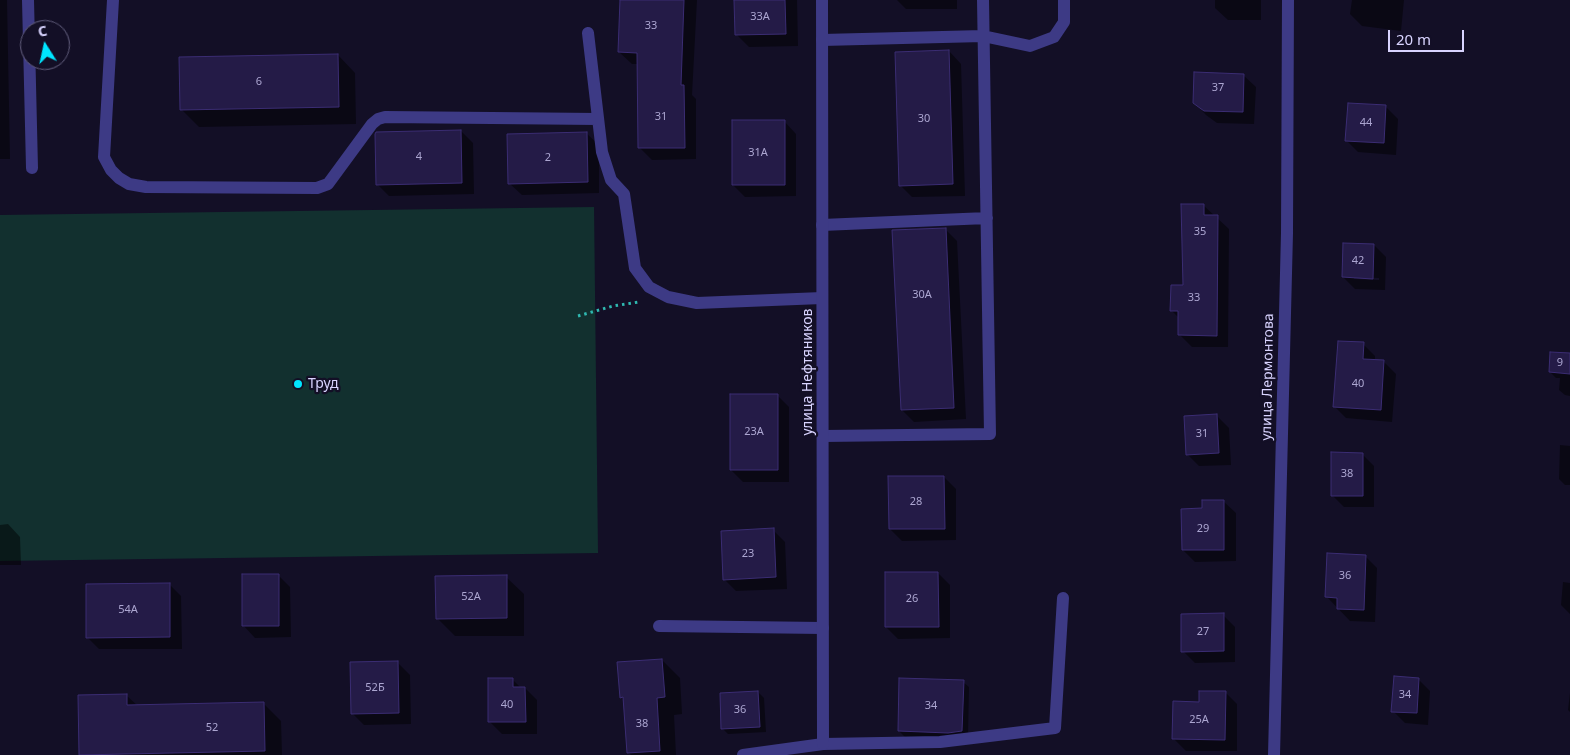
<!DOCTYPE html>
<meta charset="utf-8">
<style>
body{margin:0}
#map{position:relative;width:1570px;height:755px;overflow:hidden;background:#130f26;font-family:"Noto Sans",sans-serif}
canvas{display:block}
.north{position:absolute;left:20px;top:20px;width:50px;height:50px;box-sizing:border-box;background:#130f26;border:1px solid #625e7d;border-radius:50%;rotate:350deg;font-size:14px;font-weight:700;line-height:20px;text-align:center;color:#d9d4ff}
.north::after{content:'';display:block;margin:auto;width:18px;height:22px;background:#00e5ff;clip-path:polygon(50% 0,100% 100%,50% 72%,0 100%)}
.scale{position:absolute;left:1388px;top:30px;width:76px;height:22px;box-sizing:border-box;border:2px solid #d9d4ff;border-top:0;padding-left:6px;font-size:15px;line-height:18px;white-space:nowrap;color:#d9d4ff;-webkit-text-stroke:4px #130f26;paint-order:stroke}
</style>
<div id="map">
<canvas width="1570" height="755"></canvas>
<div class="north">С</div>
<div class="scale">20 m</div>
</div>
<script>
const g = document.querySelector('canvas').getContext('2d');
g.lineJoin = 'round';
function fill(path, color) { g.fillStyle = color; g.fill(path, 'evenodd'); }
const toPath = rows => new Path2D(rows.map(r => 'M' + r).join(''));
function stroke(path, color, width, dash) { g.strokeStyle = color; g.lineWidth = width; g.lineCap = dash ? 'butt' : 'round'; g.setLineDash(dash || []); g.stroke(path); }
function write(font, color, halo, rows, align = 'center') {
  g.font = font + ' "Noto Sans",sans-serif'; g.lineWidth = 4.5; g.setLineDash([]); g.textBaseline = 'middle'; g.strokeStyle = halo; g.fillStyle = color; for (const [text, x, y, turn = 0] of rows) {
    g.save(); g.translate(x, y); g.rotate((+turn || 0) * Math.PI / 180); g.textAlign = isNaN(turn) ? turn : align; if (halo) g.strokeText(text, 0, 0); g.fillText(text, 0, 0); g.restore();
  }
}
const green = toPath([
 [594,207,598,553,0,561,0,215]
]);
const shadow = toPath([
 [0,0,7,0,10,159,0,159],
 [622,0,697,0,692,95,696,99,696,159,652,160,640,148,639,64,632,64,619,52],
 [736,0,797,0,798,46,749,47,737,35],
 [897,0,957,0,957,9,906,9],
 [1215,0,1261,0,1261,20,1228,20,1215,8],
 [1352,0,1404,0,1401,31,1362,26,1350,14],
 [949,51,961,64,965,196,912,197,900,185],
 [338,55,355,73,356,124,199,127,181,109],
 [1243,75,1256,87,1254,124,1217,123,1206,115,1194,102],
 [1386,107,1398,119,1396,155,1358,152,1346,140],
 [784,121,796,134,796,196,745,197,733,185],
 [461,131,473,143,474,194,389,196,377,184],
 [586,133,599,145,599,193,522,195,509,183],
 [1203,205,1229,229,1228,347,1192,347,1180,335,1180,319,1172,311,1184,287],
 [945,229,957,241,966,419,914,422,902,410],
 [1374,245,1386,257,1385,290,1355,289,1343,277],
 [1354,277,1379,278,1379,280,1354,279],
 [1363,344,1375,356,1375,361,1384,362,1396,374,1392,422,1346,418,1334,406],
 [1570,354,1570,396,1565,395,1559,390,1560,378,1556,378,1550,372],
 [777,395,789,407,789,482,743,482,731,470],
 [1217,416,1229,428,1231,465,1199,466,1187,454],
 [1560,445,1570,446,1570,485,1565,485,1559,479],
 [1362,454,1374,466,1374,507,1344,507,1332,495],
 [944,477,956,489,956,540,902,541,890,529],
 [1223,501,1236,513,1236,561,1195,562,1183,550,1203,510],
 [8,524,20,537,21,565,0,565,0,525],
 [773,530,785,542,787,589,736,591,724,579],
 [1365,556,1377,568,1375,622,1350,621,1326,596],
 [938,573,950,585,950,638,898,639,886,627],
 [278,575,290,587,291,637,255,638,243,625],
 [506,577,524,594,524,636,455,636,437,618],
 [1563,582,1570,583,1570,614,1561,605],
 [169,584,181,596,182,649,99,649,87,637],
 [1223,615,1235,627,1235,662,1195,663,1183,651],
 [662,660,680,678,682,714,674,715,676,755,631,755,628,752,624,701,621,697],
 [398,663,410,675,411,724,364,725,352,713],
 [512,679,521,688,525,688,537,700,537,734,502,734,490,722],
 [1418,679,1430,691,1428,725,1405,723,1393,711],
 [963,682,969,687,968,737,905,737,899,731],
 [758,692,764,698,766,732,728,734,723,729],
 [1225,692,1237,704,1237,751,1186,751,1174,739],
 [1570,693,1570,712,1568,710],
 [127,696,138,706,263,703,281,721,282,755,80,755,79,697]
]);
const building = toPath([
 [620,0,684,0,681,85,684,85,685,148,638,148,637,53,618,52,620,0],
 [734,0,785,0,786,34,735,35,734,0],
 [949,50,953,184,899,186,895,52,949,50],
 [338,54,339,107,180,110,179,57,338,54],
 [1194,72,1244,74,1243,112,1204,111,1193,103,1194,72],
 [1348,103,1386,105,1384,143,1345,141,1348,103],
 [732,120,785,120,785,185,732,185,732,120],
 [461,130,462,183,376,185,375,134,376,132,461,130],
 [587,132,588,182,508,184,507,134,587,132],
 [1181,204,1204,204,1204,215,1218,215,1217,336,1178,335,1178,311,1170,311,1171,285,1183,285,1181,204],
 [946,228,954,408,901,410,892,230,946,228],
 [1343,243,1374,244,1373,279,1342,277,1343,243],
 [1338,341,1364,342,1363,359,1384,360,1381,410,1333,407,1338,341],
 [1550,352,1570,353,1570,374,1549,372,1550,352],
 [730,394,778,394,778,470,730,470,730,394],
 [1217,414,1219,453,1186,455,1184,416,1217,414],
 [1331,452,1363,453,1363,496,1331,496,1331,452],
 [888,476,944,476,945,529,889,529,888,476],
 [1202,500,1224,500,1224,550,1182,550,1181,509,1202,508,1202,500],
 [774,528,776,577,723,580,721,531,774,528],
 [1327,553,1366,555,1364,610,1337,609,1337,598,1325,597,1327,553],
 [885,572,938,572,939,627,885,627,885,572],
 [242,574,279,574,279,626,242,626,242,574],
 [507,575,507,618,436,619,435,576,507,575],
 [170,583,170,637,86,638,86,584,170,583],
 [1224,613,1224,651,1181,652,1181,614,1224,613],
 [662,659,665,697,657,698,660,751,627,753,623,697,620,698,617,662,662,659],
 [398,661,399,713,351,714,350,662,398,661],
 [1394,676,1419,678,1417,713,1391,712,1394,676],
 [488,678,513,678,513,687,525,687,526,722,488,722,488,678],
 [899,678,964,680,962,731,948,733,898,731,899,678],
 [758,691,760,727,721,729,720,693,758,691],
 [1199,691,1226,691,1225,740,1172,739,1173,701,1199,702,1199,691],
 [127,694,127,705,264,702,265,751,79,755,78,695,127,694]
]);
const path = toPath([
 [578,316,613,306,639,302]
]);
const service = toPath([
 [28,0,32,168],
 [113,0,104,157,111,170,119,178,129,184,146,187,317,188,328,184,372,124,378,119,385,117,598,119],
 [588,33,602,152,611,180,624,194,635,268,649,287,668,297,697,303,822,298],
 [822,40,983,36,1030,46,1054,37,1064,22,1064,0],
 [822,225,987,218],
 [823,436,990,434,983,0],
 [659,626,823,628],
 [743,755,823,744,940,742,1055,728,1063,598]
]);
const minor = toPath([
 [822,0,823,744],
 [1274,755,1287,233,1288,0]
]);
const markers = [
 [298,384,5,"#00e5ff"]
];
const numberNames = [
 ["33А",760,17],
 ["33",651,26],
 ["6",259,82],
 ["37",1218,88],
 ["31",661,117],
 ["30",924,119],
 ["44",1366,123],
 ["31А",758,153],
 ["4",419,157],
 ["2",548,158],
 ["35",1200,232],
 ["42",1358,261],
 ["30А",922,295],
 ["33",1194,298],
 ["9",1560,363],
 ["40",1358,384],
 ["23А",754,432],
 ["31",1202,434],
 ["38",1347,474],
 ["28",916,502],
 ["29",1203,529],
 ["23",748,554],
 ["36",1345,576],
 ["52А",471,597],
 ["26",912,599],
 ["54А",128,610],
 ["27",1203,632],
 ["52Б",375,688],
 ["34",1405,695],
 ["40",507,705],
 ["34",931,706],
 ["36",740,710],
 ["25А",1199,720],
 ["38",642,724],
 ["52",212,728]
];
const streetNames = [
 ["улица Нефтяников",808,372,-90],
 ["улица Лермонтова",1268,377,-89]
];
const poiNames = [
 ["Труд",308,384]
];
fill(green, '#12302f');
fill(shadow, '#0007');
fill(building, '#241b47');
stroke(building, '#3b2d73', 1);
stroke(path, '#2fb8b0', 3, [2.5, 4]);
stroke(service, '#3d3a85', 12);
stroke(minor, '#3d3a85', 12);
for (const [x, y, r, color] of markers) { const dot = new Path2D(); dot.arc(x, y, r, 0, 2 * Math.PI); g.fillStyle = color; g.fill(dot); stroke(dot, '#130f26', 2); }
write('11px', '#aca6d1', null, numberNames);
write('14px', '#d9d4ff', '#130f26', streetNames);
write('14px', '#d9d4ff', '#130f26', poiNames, 'left');
</script>
